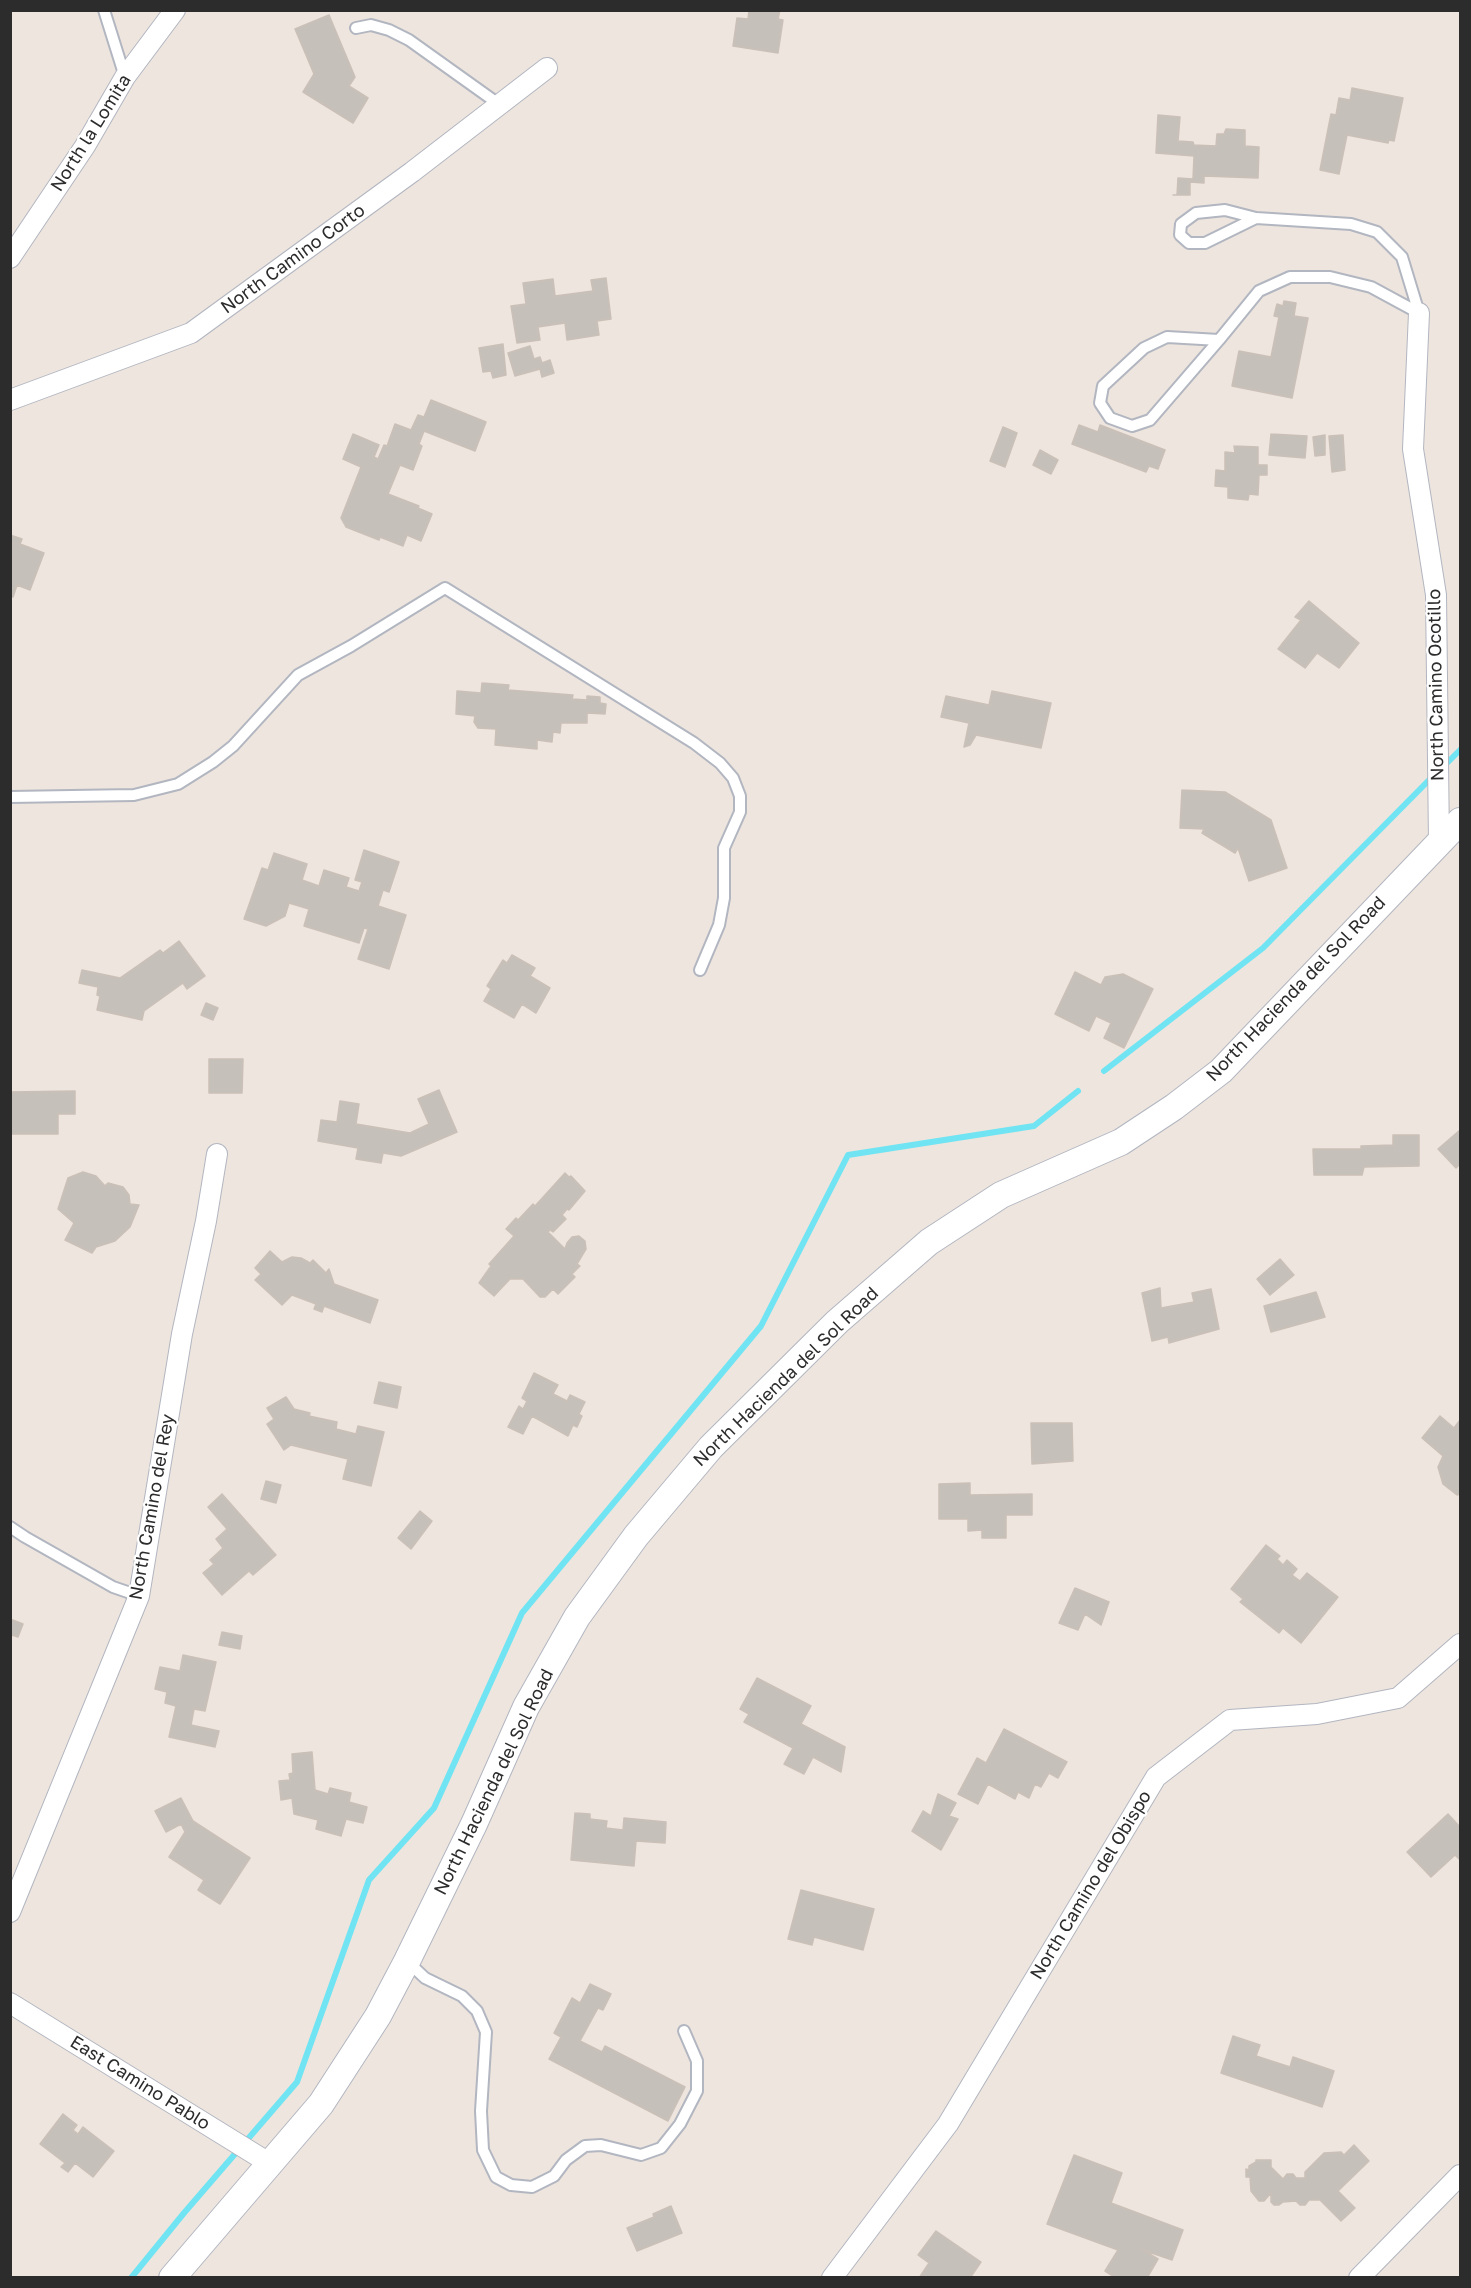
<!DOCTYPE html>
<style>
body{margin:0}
#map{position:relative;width:1471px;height:2288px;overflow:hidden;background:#eee5de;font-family:"Golos Text",sans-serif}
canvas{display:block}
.frame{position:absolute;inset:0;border:12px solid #2c2c2c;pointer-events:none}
</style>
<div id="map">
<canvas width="1471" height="2288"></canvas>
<div class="frame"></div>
</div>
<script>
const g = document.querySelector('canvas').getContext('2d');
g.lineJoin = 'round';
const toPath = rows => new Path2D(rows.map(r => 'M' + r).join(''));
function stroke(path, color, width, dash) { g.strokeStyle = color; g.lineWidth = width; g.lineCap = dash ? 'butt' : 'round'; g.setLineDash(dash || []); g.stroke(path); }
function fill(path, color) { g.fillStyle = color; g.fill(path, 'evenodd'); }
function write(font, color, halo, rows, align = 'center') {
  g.font = font + ' "Golos Text",sans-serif'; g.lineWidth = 4.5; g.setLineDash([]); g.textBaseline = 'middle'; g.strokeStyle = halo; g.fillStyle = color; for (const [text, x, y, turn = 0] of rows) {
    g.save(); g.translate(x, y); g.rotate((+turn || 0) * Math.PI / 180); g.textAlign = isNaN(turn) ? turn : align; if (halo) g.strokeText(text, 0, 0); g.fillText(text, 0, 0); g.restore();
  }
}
const stream = toPath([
 [1444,766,1460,750],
 [1104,1071,1263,948,1434,775],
 [131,2278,184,2213,297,2082,369,1880,434,1808,522,1613,761,1326,848,1155,1034,1126,1078,1091]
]);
const building = toPath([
 [749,10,780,10,778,19,783,20,778,53,733,46,737,18,748,19,749,10],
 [329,15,355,77,349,86,368,98,353,123,303,92,314,74,295,29,329,15],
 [1352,88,1403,98,1394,141,1389,140,1388,143,1347,135,1339,174,1320,170,1331,114,1336,115,1339,98,1350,100,1352,88],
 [1158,115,1180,117,1178,141,1193,142,1194,145,1216,146,1217,134,1224,134,1226,129,1245,130,1245,146,1259,147,1258,178,1204,176,1204,183,1190,182,1190,195,1173,195,1177,195,1178,178,1193,179,1194,156,1156,153,1158,115],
 [606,278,611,319,597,321,599,335,567,340,565,323,538,327,540,340,517,343,511,306,526,304,523,283,553,279,555,296,593,291,591,280,606,278],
 [1284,301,1296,303,1294,316,1308,318,1292,398,1232,386,1239,351,1271,357,1279,317,1274,316,1277,304,1283,306,1284,301],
 [503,344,506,375,493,378,491,371,483,372,479,348,503,344],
 [530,346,534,359,540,357,542,363,550,360,554,373,542,377,540,369,515,376,508,353,530,346],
 [431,400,486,422,475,451,424,431,419,444,422,446,413,470,400,465,388,494,419,506,418,508,432,514,421,541,407,535,403,546,380,537,379,540,346,527,341,518,361,467,343,459,353,434,379,445,374,457,378,459,384,445,387,446,395,424,411,430,418,415,424,417,431,400],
 [1079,425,1098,432,1100,425,1165,450,1158,469,1149,466,1146,472,1072,444,1079,425],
 [1003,427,1017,433,1005,467,990,461,1003,427],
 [1271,434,1307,436,1305,458,1269,455,1271,434],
 [1325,435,1325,455,1315,456,1313,437,1325,435],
 [1343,435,1345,470,1332,472,1329,436,1343,435],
 [1234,446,1258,447,1258,465,1267,465,1267,475,1259,475,1258,495,1249,494,1248,500,1228,498,1228,487,1215,486,1216,470,1225,471,1225,452,1235,453,1234,446],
 [1040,450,1058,460,1051,474,1033,465,1040,450],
 [10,535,22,539,20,544,44,553,30,590,17,585,13,597,10,596,10,535],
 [1309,601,1359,643,1339,668,1317,653,1305,668,1278,649,1301,620,1295,617,1309,601],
 [482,683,509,685,508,690,573,695,572,699,587,700,587,696,600,697,600,703,606,704,605,714,587,713,587,723,561,723,560,733,553,732,552,742,537,740,537,749,495,745,496,729,478,728,474,722,475,716,456,714,457,691,481,693,482,683],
 [992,691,1051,703,1041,748,976,735,970,745,964,747,969,723,941,717,946,696,989,705,992,691],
 [1182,790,1225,792,1271,820,1287,868,1249,881,1238,848,1235,853,1202,833,1204,829,1180,828,1182,790],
 [364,850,399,862,389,892,383,890,378,906,406,915,389,969,358,959,368,929,364,928,359,943,304,926,309,909,289,903,285,916,266,926,244,919,262,868,268,870,274,853,307,864,302,880,319,886,324,870,349,878,346,887,359,891,362,882,355,880,364,850],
 [179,941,205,976,187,989,183,983,144,1011,142,1020,97,1010,100,996,97,995,98,987,79,983,82,970,120,978,160,950,163,953,179,941],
 [512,955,535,968,530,976,550,988,536,1013,522,1004,514,1018,484,1001,491,989,487,986,503,960,507,963,512,955],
 [1075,972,1101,985,1105,977,1123,974,1153,989,1124,1048,1104,1038,1111,1023,1096,1016,1089,1031,1055,1014,1075,972],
 [206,1003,218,1008,213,1020,201,1015,206,1003],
 [209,1059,243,1059,242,1093,209,1093,209,1059],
 [439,1090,457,1132,401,1156,383,1153,381,1163,356,1159,358,1148,318,1141,321,1120,337,1122,340,1101,359,1104,356,1124,410,1133,429,1124,418,1099,439,1090],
 [75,1091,75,1114,58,1114,58,1134,10,1134,10,1092,75,1091],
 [1460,1130,1460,1164,1456,1168,1438,1149,1460,1130],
 [1393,1135,1419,1135,1419,1166,1364,1167,1362,1175,1314,1175,1313,1149,1361,1149,1361,1146,1393,1145,1393,1135],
 [83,1172,96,1176,105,1186,108,1183,123,1187,129,1195,130,1204,139,1205,130,1227,115,1241,96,1247,92,1253,65,1240,74,1223,58,1209,68,1178,83,1172],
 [565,1173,569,1177,571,1176,585,1191,569,1210,567,1209,562,1215,566,1219,553,1232,550,1230,548,1232,565,1249,567,1243,572,1237,579,1236,585,1241,586,1249,577,1264,580,1266,572,1274,575,1277,558,1294,553,1289,545,1297,540,1297,523,1279,510,1279,494,1296,479,1283,491,1266,489,1264,514,1236,506,1229,516,1218,518,1220,533,1204,535,1206,565,1173],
 [270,1251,282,1262,292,1257,301,1258,310,1263,313,1260,326,1273,329,1269,334,1284,378,1300,370,1323,324,1306,322,1312,314,1309,316,1304,292,1295,282,1305,255,1280,261,1274,255,1268,270,1251],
 [1280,1259,1294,1275,1270,1295,1257,1279,1280,1259],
 [1160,1288,1161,1308,1194,1302,1192,1293,1211,1289,1219,1329,1169,1343,1168,1337,1152,1341,1142,1293,1160,1288],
 [1316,1292,1325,1317,1271,1332,1264,1306,1316,1292],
 [534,1373,558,1385,553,1394,567,1401,570,1395,585,1402,579,1414,582,1416,577,1427,573,1425,568,1436,532,1416,523,1434,508,1427,519,1406,523,1409,527,1401,522,1398,534,1373],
 [379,1382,401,1387,397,1408,374,1403,379,1382],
 [286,1397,294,1409,310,1413,309,1416,337,1422,336,1429,356,1434,358,1426,384,1432,371,1486,343,1479,348,1459,291,1445,284,1450,267,1424,274,1419,267,1408,286,1397],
 [1440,1416,1454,1428,1460,1420,1460,1494,1457,1495,1443,1484,1438,1467,1443,1456,1422,1438,1440,1416],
 [1031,1423,1072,1423,1073,1461,1032,1464,1031,1423],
 [266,1481,281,1485,276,1503,261,1499,266,1481],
 [970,1483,970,1495,1032,1494,1032,1515,1006,1515,1006,1538,982,1538,982,1530,968,1531,968,1519,939,1519,939,1484,970,1483],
 [222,1494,276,1555,253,1575,249,1571,222,1595,203,1573,214,1564,210,1560,223,1548,216,1539,227,1529,208,1507,222,1494],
 [420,1511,432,1521,411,1549,398,1538,420,1511],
 [1266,1545,1280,1556,1277,1559,1283,1565,1287,1560,1297,1569,1292,1575,1300,1581,1307,1573,1338,1597,1301,1643,1283,1628,1279,1633,1240,1602,1243,1599,1231,1589,1266,1545],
 [1075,1588,1109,1602,1101,1625,1085,1614,1078,1630,1059,1623,1075,1588],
 [10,1619,23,1624,18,1637,12,1635,10,1640,10,1619],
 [222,1632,242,1636,240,1649,219,1645,222,1632],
 [183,1655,216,1662,205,1711,194,1709,191,1725,219,1731,215,1747,169,1737,176,1706,165,1703,167,1692,155,1689,160,1667,180,1671,183,1655],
 [757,1678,811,1706,801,1724,845,1747,841,1772,813,1757,804,1774,784,1764,793,1748,744,1722,749,1714,740,1709,757,1678],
 [1004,1729,1067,1762,1058,1778,1049,1773,1041,1787,1035,1784,1029,1798,1018,1792,1015,1799,988,1784,978,1804,958,1794,977,1758,986,1763,1004,1729],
 [312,1752,315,1790,328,1794,330,1788,351,1793,349,1802,367,1807,363,1823,346,1819,341,1836,316,1829,318,1820,294,1814,292,1798,281,1800,279,1781,290,1780,289,1774,293,1773,292,1754,312,1752],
 [938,1794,956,1803,949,1816,958,1819,941,1850,912,1831,923,1811,931,1816,938,1794],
 [181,1798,193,1821,250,1858,220,1904,198,1890,204,1880,169,1857,185,1832,181,1824,166,1832,155,1811,181,1798],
 [575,1813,590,1814,590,1819,607,1821,606,1828,623,1830,624,1818,666,1822,665,1843,636,1841,634,1866,571,1860,575,1813],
 [1448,1814,1460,1827,1460,1860,1455,1855,1431,1877,1407,1852,1448,1814],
 [801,1890,874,1909,863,1950,814,1937,812,1945,788,1939,801,1890],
 [590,1984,611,1994,603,2010,598,2008,580,2041,602,2052,605,2046,685,2087,668,2121,549,2059,561,2037,554,2033,572,1998,580,2003,590,1984],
 [1233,2036,1260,2045,1256,2056,1290,2067,1293,2057,1334,2071,1322,2107,1221,2073,1233,2036],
 [63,2114,77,2125,73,2130,78,2134,83,2127,114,2151,93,2177,75,2163,68,2172,61,2167,65,2163,40,2144,63,2114],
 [1354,2145,1369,2161,1338,2191,1355,2208,1341,2221,1320,2200,1309,2200,1305,2205,1300,2205,1296,2201,1283,2202,1279,2205,1274,2205,1271,2202,1271,2193,1264,2201,1259,2201,1251,2191,1250,2177,1246,2177,1246,2169,1249,2170,1249,2166,1256,2162,1256,2160,1271,2160,1271,2167,1283,2179,1287,2174,1293,2174,1296,2178,1305,2178,1305,2172,1324,2153,1341,2152,1344,2155,1354,2145],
 [1074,2155,1122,2173,1111,2203,1183,2230,1172,2260,1143,2250,1158,2259,1147,2278,1116,2278,1105,2271,1118,2250,1047,2224,1074,2155],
 [671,2206,682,2233,637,2251,627,2228,654,2217,653,2214,671,2206],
 [936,2231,981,2262,970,2278,919,2278,929,2263,918,2255,936,2231]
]);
const service = toPath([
 [104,10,125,77],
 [356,28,371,25,389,30,409,40,500,105],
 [1256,218,1205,243,1189,243,1180,235,1181,224,1196,213,1225,210,1256,218,1351,224,1377,232,1402,257,1419,313],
 [1219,340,1167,337,1144,348,1103,386,1100,403,1110,418,1132,426,1150,420,1219,340,1259,291,1290,277,1330,277,1371,287,1419,313],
 [10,797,134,795,178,784,213,762,233,746,298,675,351,646,445,588,694,743,720,763,733,778,740,796,740,812,724,848,724,898,719,925,700,970],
 [10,1527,25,1537,113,1587,139,1596],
 [408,1962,425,1978,462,1996,477,2011,486,2032,481,2111,483,2150,496,2177,511,2185,532,2187,554,2176,566,2160,585,2146,601,2145,641,2155,661,2148,680,2124,697,2091,697,2061,684,2031]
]);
const minor = toPath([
 [10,258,85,146,125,77,175,10],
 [1419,313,1413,449,1436,595,1439,843],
 [10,400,191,333,412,172,547,68],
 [10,1912,139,1596,182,1334,206,1221,217,1154],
 [10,2003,269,2163],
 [832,2278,948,2124,1156,1777,1230,1720,1317,1714,1398,1698,1460,1644],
 [1359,2278,1460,2175]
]);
const tertiary = toPath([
 [172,2278,321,2104,378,2016,407,1961,474,1824,526,1707,577,1617,636,1536,711,1447,837,1322,929,1242,1001,1195,1121,1142,1174,1107,1221,1071,1460,821]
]);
const streetNames = [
 ["North la Lomita",91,133,-58],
 ["North Camino Corto",293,259,-36],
 ["North Camino Ocotillo",1436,685,-91],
 ["North Hacienda del Sol Road",1296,989,-46],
 ["North Hacienda del Sol Road",786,1377,-44],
 ["North Camino del Rey",152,1507,-80],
 ["North Hacienda del Sol Road",494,1782,-64],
 ["North Camino del Obispo",1091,1885,-59],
 ["East Camino Pablo",140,2083,32]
];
stroke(stream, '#70e4f2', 6);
fill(building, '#c6c0ba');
stroke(building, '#cac0b8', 1.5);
stroke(service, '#b2b6c0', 14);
stroke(minor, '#b2b6c0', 22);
stroke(tertiary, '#b2b6c0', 28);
stroke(service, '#fff', 10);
stroke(minor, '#fff', 20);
stroke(tertiary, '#fff', 26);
write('18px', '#2c2c2c', '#fff', streetNames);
</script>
